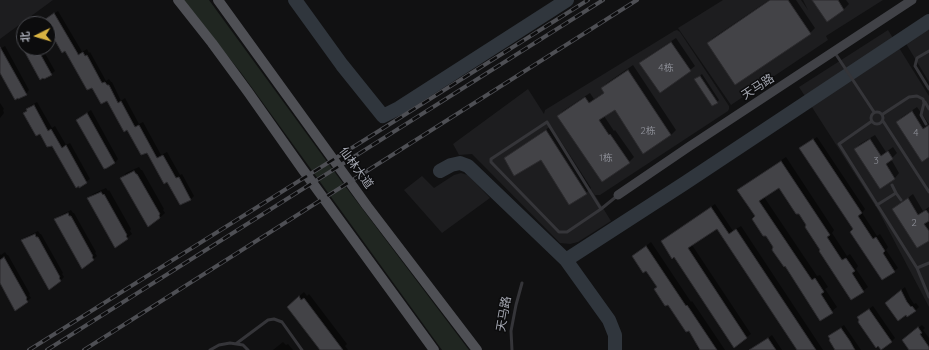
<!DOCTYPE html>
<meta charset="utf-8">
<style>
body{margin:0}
#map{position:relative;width:929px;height:350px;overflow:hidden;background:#111112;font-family:Quicksand,"Noto Sans SC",sans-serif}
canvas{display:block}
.north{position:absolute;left:16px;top:16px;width:40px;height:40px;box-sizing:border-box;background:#0c0c0d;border:1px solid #494a4f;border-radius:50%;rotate:265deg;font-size:11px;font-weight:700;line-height:16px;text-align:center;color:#a4a7b1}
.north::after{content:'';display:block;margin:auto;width:14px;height:18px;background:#d9b342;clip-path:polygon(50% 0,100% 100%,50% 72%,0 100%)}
</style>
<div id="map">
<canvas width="929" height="350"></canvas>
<div class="north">北</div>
</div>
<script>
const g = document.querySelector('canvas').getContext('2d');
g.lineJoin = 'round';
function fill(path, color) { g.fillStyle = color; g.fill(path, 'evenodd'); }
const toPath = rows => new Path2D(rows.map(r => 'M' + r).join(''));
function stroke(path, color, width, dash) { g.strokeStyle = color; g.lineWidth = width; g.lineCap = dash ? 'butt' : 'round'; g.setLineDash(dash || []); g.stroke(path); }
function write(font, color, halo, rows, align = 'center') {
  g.font = font + ' Quicksand,"Noto Sans SC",sans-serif'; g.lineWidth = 3; g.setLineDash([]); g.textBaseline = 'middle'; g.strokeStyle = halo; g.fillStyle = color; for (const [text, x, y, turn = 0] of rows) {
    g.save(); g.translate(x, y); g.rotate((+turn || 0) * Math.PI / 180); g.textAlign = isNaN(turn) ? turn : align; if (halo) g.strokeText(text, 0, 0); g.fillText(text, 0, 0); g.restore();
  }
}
const built = toPath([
 [0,0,53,0,0,39],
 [723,0,801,0,808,10,803,0,883,0,826,36,828,40,731,105,678,28],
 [929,26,929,82,905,42],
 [677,30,680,32,729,106,729,109,728,111,600,195,595,195,556,132,611,221,578,242,570,244,560,243,472,154,459,155,453,144,528,89,544,114,545,110,674,31],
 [888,30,929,96,929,307,878,210,799,87],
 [461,173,468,175,490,198,442,233,404,190,422,176,434,188,454,175]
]);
const green = toPath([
 [183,0,209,0,336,174,469,350,442,350,242,74]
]);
const shadow = toPath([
 [769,0,796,0,815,28,810,33,708,43,713,38],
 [814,0,846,0,849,4,844,9,827,20],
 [58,11,81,50,82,52,87,49,89,53,90,52,106,81,109,79,111,82,112,82,121,101,125,98,139,124,143,122,161,155,167,152,180,175,182,174,194,196,191,199,180,204,167,180,147,152,127,128,107,100,92,86,48,26,47,24,49,17],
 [24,31,24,48,42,48,55,71,51,74,41,79,17,36],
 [676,38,695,66,690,70,641,63,646,58],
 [5,46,29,90,26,94,0,71,0,49],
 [633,65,676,130,671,135,643,153,616,108,604,116,614,131,615,130,634,157,629,162,558,116,563,111,590,93,594,99,605,92,602,88,607,83],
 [702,74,719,100,717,102,698,77],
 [37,102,52,128,55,126,66,145,70,143,90,179,80,186,52,144,40,133,24,113,30,106],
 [0,103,4,109,3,110,4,113,0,118],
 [917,107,929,124,929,156,898,122,902,117],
 [91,110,118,159,115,163,81,117],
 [551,126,591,188,586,193,541,159,505,158,510,154],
 [875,135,886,152,893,147,897,153,891,159,899,173,895,178,880,187,855,149,860,144],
 [817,137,865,209,862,213,877,236,880,234,888,247,886,250,898,268,894,271,854,229,803,147],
 [786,157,834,230,832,233,847,256,850,254,858,266,856,269,868,287,863,291,822,250,808,225,779,187,764,197,817,276,820,275,828,287,825,289,837,307,821,320,739,190,743,186],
 [139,167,141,170,142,170,164,209,163,210,165,213,156,221,148,226,122,178,126,173],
 [106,188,108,191,109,190,131,229,130,231,132,234,127,238,89,198,93,194],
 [913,194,923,211,929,207,929,240,893,209],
 [715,204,733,231,741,226,823,350,798,350,717,228,692,245,751,334,734,346,674,256,662,241],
 [71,210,73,213,74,213,96,252,95,253,97,256,89,263,55,219,59,216],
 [38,231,40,234,41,234,63,273,62,274,64,277,61,280,57,273,22,240,26,237],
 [651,242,691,302,692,301,725,350,699,350,697,347,699,345,689,330,655,289,658,286,646,269,633,256],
 [5,252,7,255,8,255,30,294,29,295,31,298,27,301,0,281,0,254,1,255],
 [905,287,910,298,914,304,916,303,919,307,915,311,890,299],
 [304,292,307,296,309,294,347,344,345,346,348,350,321,350,293,302],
 [873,306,895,338,891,342,862,314],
 [844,325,861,350,837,350,833,333],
 [922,325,925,328,923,330,929,338,929,349,910,350,907,337],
 [772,335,782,350,758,350,756,347],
 [283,342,286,345,288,344,293,350,273,350]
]);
const river = toPath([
 [295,0,342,65,383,116,399,108,567,0],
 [440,171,451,165,460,163,468,166,566,260,609,320,615,335,615,350],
 [566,260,685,183,929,21]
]);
const building = toPath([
 [770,0,788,0,811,34,735,85,707,43,770,0],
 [812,0,838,0,844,10,827,22,812,0],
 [54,13,78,54,78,55,83,52,85,56,87,55,102,83,105,82,107,85,109,85,118,103,121,101,135,127,139,125,157,158,163,155,176,178,179,177,191,200,180,205,167,182,164,184,147,153,141,155,127,130,124,132,107,101,101,104,92,88,87,90,65,51,62,53,48,28,48,24,46,24,44,20,54,13],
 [24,31,24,48,37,48,52,75,44,79,43,78,40,80,16,36,24,31],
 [671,42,691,71,660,93,639,63,671,42],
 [0,47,27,95,18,99,18,98,15,100,0,73,0,47],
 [628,70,671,135,643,154,615,110,599,120,609,135,610,134,630,163,602,182,557,116,585,97,589,103,604,93,601,88,628,70],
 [700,76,718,103,712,106,694,79,700,76],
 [34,105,48,131,51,129,62,148,66,145,87,183,79,188,79,186,76,188,52,146,47,147,40,134,36,136,23,113,27,111,26,109,34,105],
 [912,111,923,129,929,125,929,157,922,162,896,122,912,111],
 [87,113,115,163,107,168,104,169,76,120,87,113],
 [546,130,587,194,569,205,541,160,514,176,504,158,546,130],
 [813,139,862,213,858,216,873,239,876,237,885,251,883,253,895,272,882,280,850,232,853,229,799,148,813,139],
 [870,139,881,156,888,151,893,159,886,164,895,179,880,189,854,149,870,139],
 [781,161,830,235,827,237,842,260,846,258,855,271,852,273,864,292,851,300,819,251,820,250,805,227,806,225,799,214,796,214,779,188,759,201,812,280,815,278,824,292,821,294,833,313,820,321,785,266,784,267,772,250,773,247,766,236,763,236,752,219,755,216,737,190,781,161],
 [134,171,136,174,137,174,160,214,159,215,160,218,148,227,120,178,134,171],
 [101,192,103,195,104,194,127,235,126,236,128,239,115,248,87,198,101,192],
 [908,198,918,215,926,210,929,214,929,221,924,224,929,231,929,241,917,248,892,209,908,198],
 [711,207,729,234,736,229,816,350,797,350,717,229,688,248,747,338,734,348,674,257,672,259,661,241,711,207],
 [68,213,69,216,71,216,93,256,92,257,94,260,82,269,54,219,68,213],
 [35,234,36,237,38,237,60,277,59,278,61,281,49,290,21,240,35,234],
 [646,246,686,306,687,305,717,350,700,350,689,331,686,332,668,305,665,306,654,289,657,287,646,271,643,273,632,256,646,246],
 [4,257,27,298,26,299,28,302,15,311,0,283,0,260,4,257],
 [901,290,907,302,911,307,912,306,916,311,907,317,906,315,898,321,885,303,901,290],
 [299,296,301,300,304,298,343,350,320,350,287,307,299,296],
 [869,309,892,342,881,350,878,346,876,348,858,322,859,320,857,317,869,309],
 [918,327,922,333,920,334,929,347,929,350,909,350,902,340,918,327],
 [841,328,850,341,855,350,835,350,829,340,830,339,828,336,841,328],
 [768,338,776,350,749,350,768,338]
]);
const lane = toPath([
 [929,51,917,58,915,66,929,89],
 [835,53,874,112],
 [925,102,929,109],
 '871 118a6 6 0 1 1 12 0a6 6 0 1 1-12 0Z',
 [883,114,909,97,917,96,923,99,924,103,921,115,926,124],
 [872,121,839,144,917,268,929,297],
 [883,121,929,192],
 [547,122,601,209,567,232,559,232,491,162,491,159,547,122],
 [896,193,901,200],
 [877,205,896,193,892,185],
 [601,209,617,196],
 [917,268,929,263],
 [237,343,268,320,274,319,282,322,302,350],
 [210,350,219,345,230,343,243,345,248,350],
 [512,350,511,331,516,305,522,283]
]);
const secondary = toPath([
 [618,195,690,146,912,0]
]);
const primary = toPath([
 [178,0,212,43,248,92,303,170,434,350],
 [218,0,367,206,477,350]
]);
const rail = toPath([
 [29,350,588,0],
 [47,350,603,0],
 [84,350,637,0]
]);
const numberNames = [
 ["4栋",666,68],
 ["2栋",648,131],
 ["4",916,133],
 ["1栋",606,158],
 ["3",876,161],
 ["2",914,223]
];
const streetNames = [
 ["天马路",758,87,-33],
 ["仙林大道",356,168,54],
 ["天马路",504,314,-80]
];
fill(built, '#1d1d1f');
fill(green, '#202621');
fill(shadow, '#0007');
stroke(river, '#30363d', 14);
fill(building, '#434347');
stroke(building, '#2c2b2e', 1);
stroke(lane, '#353539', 3);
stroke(secondary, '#414247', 9);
stroke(primary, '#4f5055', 10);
stroke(rail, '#4e4f54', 4);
stroke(rail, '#0c0c0d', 2.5, [8]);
write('10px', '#8c8e96', null, numberNames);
write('12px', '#a4a7b1', '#0c0c0d', streetNames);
</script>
